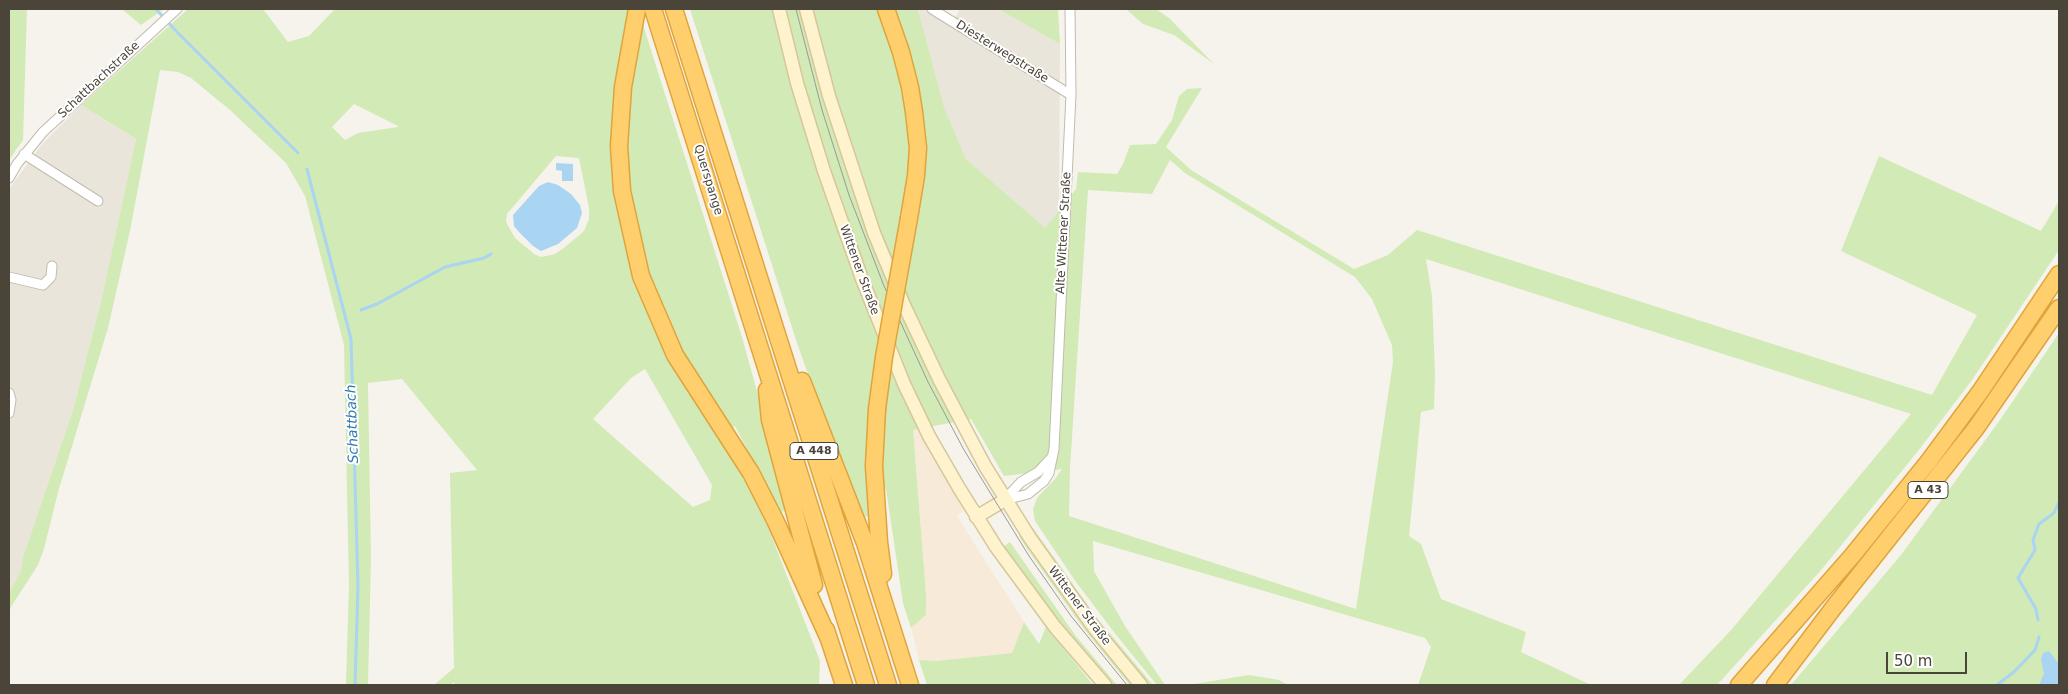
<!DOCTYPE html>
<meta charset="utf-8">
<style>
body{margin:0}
#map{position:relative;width:2068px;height:694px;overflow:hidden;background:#f6f3ec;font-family:"DejaVu Sans",sans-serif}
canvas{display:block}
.frame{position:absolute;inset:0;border:10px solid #4b4439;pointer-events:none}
.scale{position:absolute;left:1886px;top:652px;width:81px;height:22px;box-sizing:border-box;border:2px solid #4b4439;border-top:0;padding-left:6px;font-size:15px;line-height:18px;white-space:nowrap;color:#4b4439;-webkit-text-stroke:4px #fff;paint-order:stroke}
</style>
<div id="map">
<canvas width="2068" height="694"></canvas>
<div class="frame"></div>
<div class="scale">50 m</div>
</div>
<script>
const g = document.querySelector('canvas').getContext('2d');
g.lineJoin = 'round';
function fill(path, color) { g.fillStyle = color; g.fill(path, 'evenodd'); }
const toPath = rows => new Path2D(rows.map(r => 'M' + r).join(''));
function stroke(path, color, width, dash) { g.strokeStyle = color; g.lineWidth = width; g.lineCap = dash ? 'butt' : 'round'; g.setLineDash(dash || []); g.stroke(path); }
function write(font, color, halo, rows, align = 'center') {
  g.font = font + ' "DejaVu Sans",sans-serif'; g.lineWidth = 4; g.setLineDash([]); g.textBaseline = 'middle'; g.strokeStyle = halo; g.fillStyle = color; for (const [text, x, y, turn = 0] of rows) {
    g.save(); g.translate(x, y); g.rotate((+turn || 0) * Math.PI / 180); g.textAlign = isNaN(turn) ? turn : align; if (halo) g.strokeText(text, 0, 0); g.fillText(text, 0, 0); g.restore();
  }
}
const residential = toPath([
 [918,9,939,9,955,18,960,9,998,9,1060,44,1059,210,1045,229,966,159,944,107],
 [81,105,136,139,101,301,73,410,23,557,21,571,9,592,9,189,42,144]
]);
const commercial = toPath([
 [918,429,964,510,957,516,1024,622,1012,653,936,661,919,660,911,628,926,615,926,594,913,430]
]);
const green = toPath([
 [9,9,27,9,23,140,9,160],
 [122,9,164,9,141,25],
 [188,9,263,9,288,42,309,36,335,9,638,9,742,337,758,395,785,511,780,512,735,426,718,436,761,509,820,661,819,685,455,685,454,682,450,685,434,685,454,668,450,473,477,470,402,379,368,383,371,559,368,685,346,685,349,585,344,345,305,196,286,163,230,110,191,78,178,72,160,70,130,231,108,328,58,492,44,549,38,565,9,610,9,592,21,571,23,557,73,410,101,301,136,139,81,105],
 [354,104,398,126,398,127,358,133,345,140,332,127],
 [556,156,579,158,589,208,589,219,584,231,565,247,555,254,541,257,534,254,515,238,506,222,507,214],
 [645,369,712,485,710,500,693,507,593,419,631,378],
 [690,9,918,9,944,107,966,159,1045,228,1076,189,1078,172,1117,174,1123,164,1130,145,1156,144,1172,120,1179,96,1187,89,1202,88,1166,147,1191,170,1354,269,1388,255,1417,230,1932,395,1977,315,1841,251,1879,156,2041,231,2059,201,2059,250,1972,380,1918,451,1822,569,1717,685,1679,685,1732,629,1911,414,1426,259,1432,296,1435,373,1434,409,1421,412,1409,536,1421,544,1441,599,1526,632,1521,652,1591,685,1418,685,1431,647,1425,638,1093,541,1094,571,1125,626,1165,685,1157,685,1117,636,1076,582,1035,521,1033,509,1037,498,1055,479,1062,469,1004,476,971,419,913,430,926,594,926,615,911,628,903,603,886,489,867,495,868,516,863,518,819,405,797,343],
 [1170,160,1185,173,1355,277,1372,299,1392,345,1393,362,1356,609,1069,516,1070,468,1088,190,1152,194],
 [998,9,1058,9,1060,44],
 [1126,9,1156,9,1169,18,1214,64,1174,35,1143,24],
 [2059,333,2059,685,1791,685,1901,555,2000,420],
 [1033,528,1097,618,1153,685,1149,685,1095,618,1053,560,1032,529],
 [1021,535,1086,627,1132,685,1129,684,1084,629,1028,550,1019,536],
 [1010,542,1075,635,1117,685,1112,685,1027,581,1003,547],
 [1024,622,1039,644,1046,627,1093,685,927,685,919,660,936,661,1012,653],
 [1249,675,1279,680,1288,685,1188,685]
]);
const water = toPath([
 [556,163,573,164,573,181,562,181,562,171,556,170],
 [548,182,558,185,571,194,580,205,582,213,577,228,558,244,541,251,533,246,518,231,514,226,513,215,539,186],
 [2049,651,2059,664,2059,685,2039,685,2044,674,2041,659,2043,653]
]);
const stream = toPath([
 [156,9,176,31,298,153],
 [307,169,351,339,358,587,355,685],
 [361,310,377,304,445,267,484,258,491,254],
 [2038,620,2036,609,2018,578,2035,550,2033,540,2039,524,2054,513,2059,502],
 [1997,685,2015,671,2035,650,2039,637]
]);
const minor = toPath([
 [932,9,1071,95],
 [24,154,98,201],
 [9,178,17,164,43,132,177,9],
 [9,277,43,285,51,277,52,266],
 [9,393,11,400,9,413],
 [1005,499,1021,482,1038,472,1052,457],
 [1005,500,1028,494,1044,481,1049,473,1054,449,1071,95,1070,9]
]);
const secondary = toPath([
 [779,9,797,83,824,171,862,279,904,384,929,436,959,488,996,547,1055,627,1105,685],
 [806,9,829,96,874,233,904,305,939,379,985,466,1030,538,1095,629,1141,685],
 [976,517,1005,500]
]);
const motorway = toPath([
 [637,9,623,87,619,146,622,191,641,276,675,355,751,473,775,520,829,639],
 [653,9,866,685],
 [674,9,888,685],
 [886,9,901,52,910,87,914,112,918,148,916,176,909,218],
 [802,381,865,543,910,685],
 [767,390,770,420,814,585],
 [877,409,874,466,879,542,883,574],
 [826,630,844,685],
 [1739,685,1852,556,1929,461,1980,392,2059,274],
 [1775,685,1834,607,1976,428,2059,308]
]);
const tram = toPath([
 [796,9,822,110,849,195,884,286,928,382,964,450,1029,556,1071,616,1127,685]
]);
const motorwayBridge = toPath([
 [877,409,884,357,909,218]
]);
const shields = [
 [814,451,48],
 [1928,490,40]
];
const shieldNames = [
 ["A 448",814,451],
 ["A 43",1928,490]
];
const streetNames = [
 ["Diesterwegstraße",1002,52,32],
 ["Schattbachstraße",99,80,-43],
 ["Querspange",708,180,73],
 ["Alte Wittener Straße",1064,233,-87],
 ["Wittener Straße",859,270,70],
 ["Wittener Straße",1079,606,53]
];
const waterNames = [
 ["Schattbach",353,424,-92]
];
fill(residential, '#eae5da');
fill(commercial, '#f7ead8');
fill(green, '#d2eab5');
fill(water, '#a9d4f2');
stroke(stream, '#a9d4f2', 3);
stroke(minor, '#c2bbae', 11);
stroke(secondary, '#d6c79b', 15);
stroke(motorway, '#e0a43c', 19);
stroke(minor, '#fff', 9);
stroke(secondary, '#fff3cd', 12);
stroke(motorway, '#ffcf6e', 16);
stroke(tram, '#9a9a9a', 1);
stroke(motorwayBridge, '#e0a43c', 19, []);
stroke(motorwayBridge, '#ffcf6e', 16);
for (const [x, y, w] of shields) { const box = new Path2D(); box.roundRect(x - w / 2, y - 8.5, w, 17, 4); g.fillStyle = '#fff'; g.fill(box); stroke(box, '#4b4439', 1); }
write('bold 11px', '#4b4439', null, shieldNames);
write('12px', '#4b4439', '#fff', streetNames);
write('italic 14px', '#2e7ab2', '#fff', waterNames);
</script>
